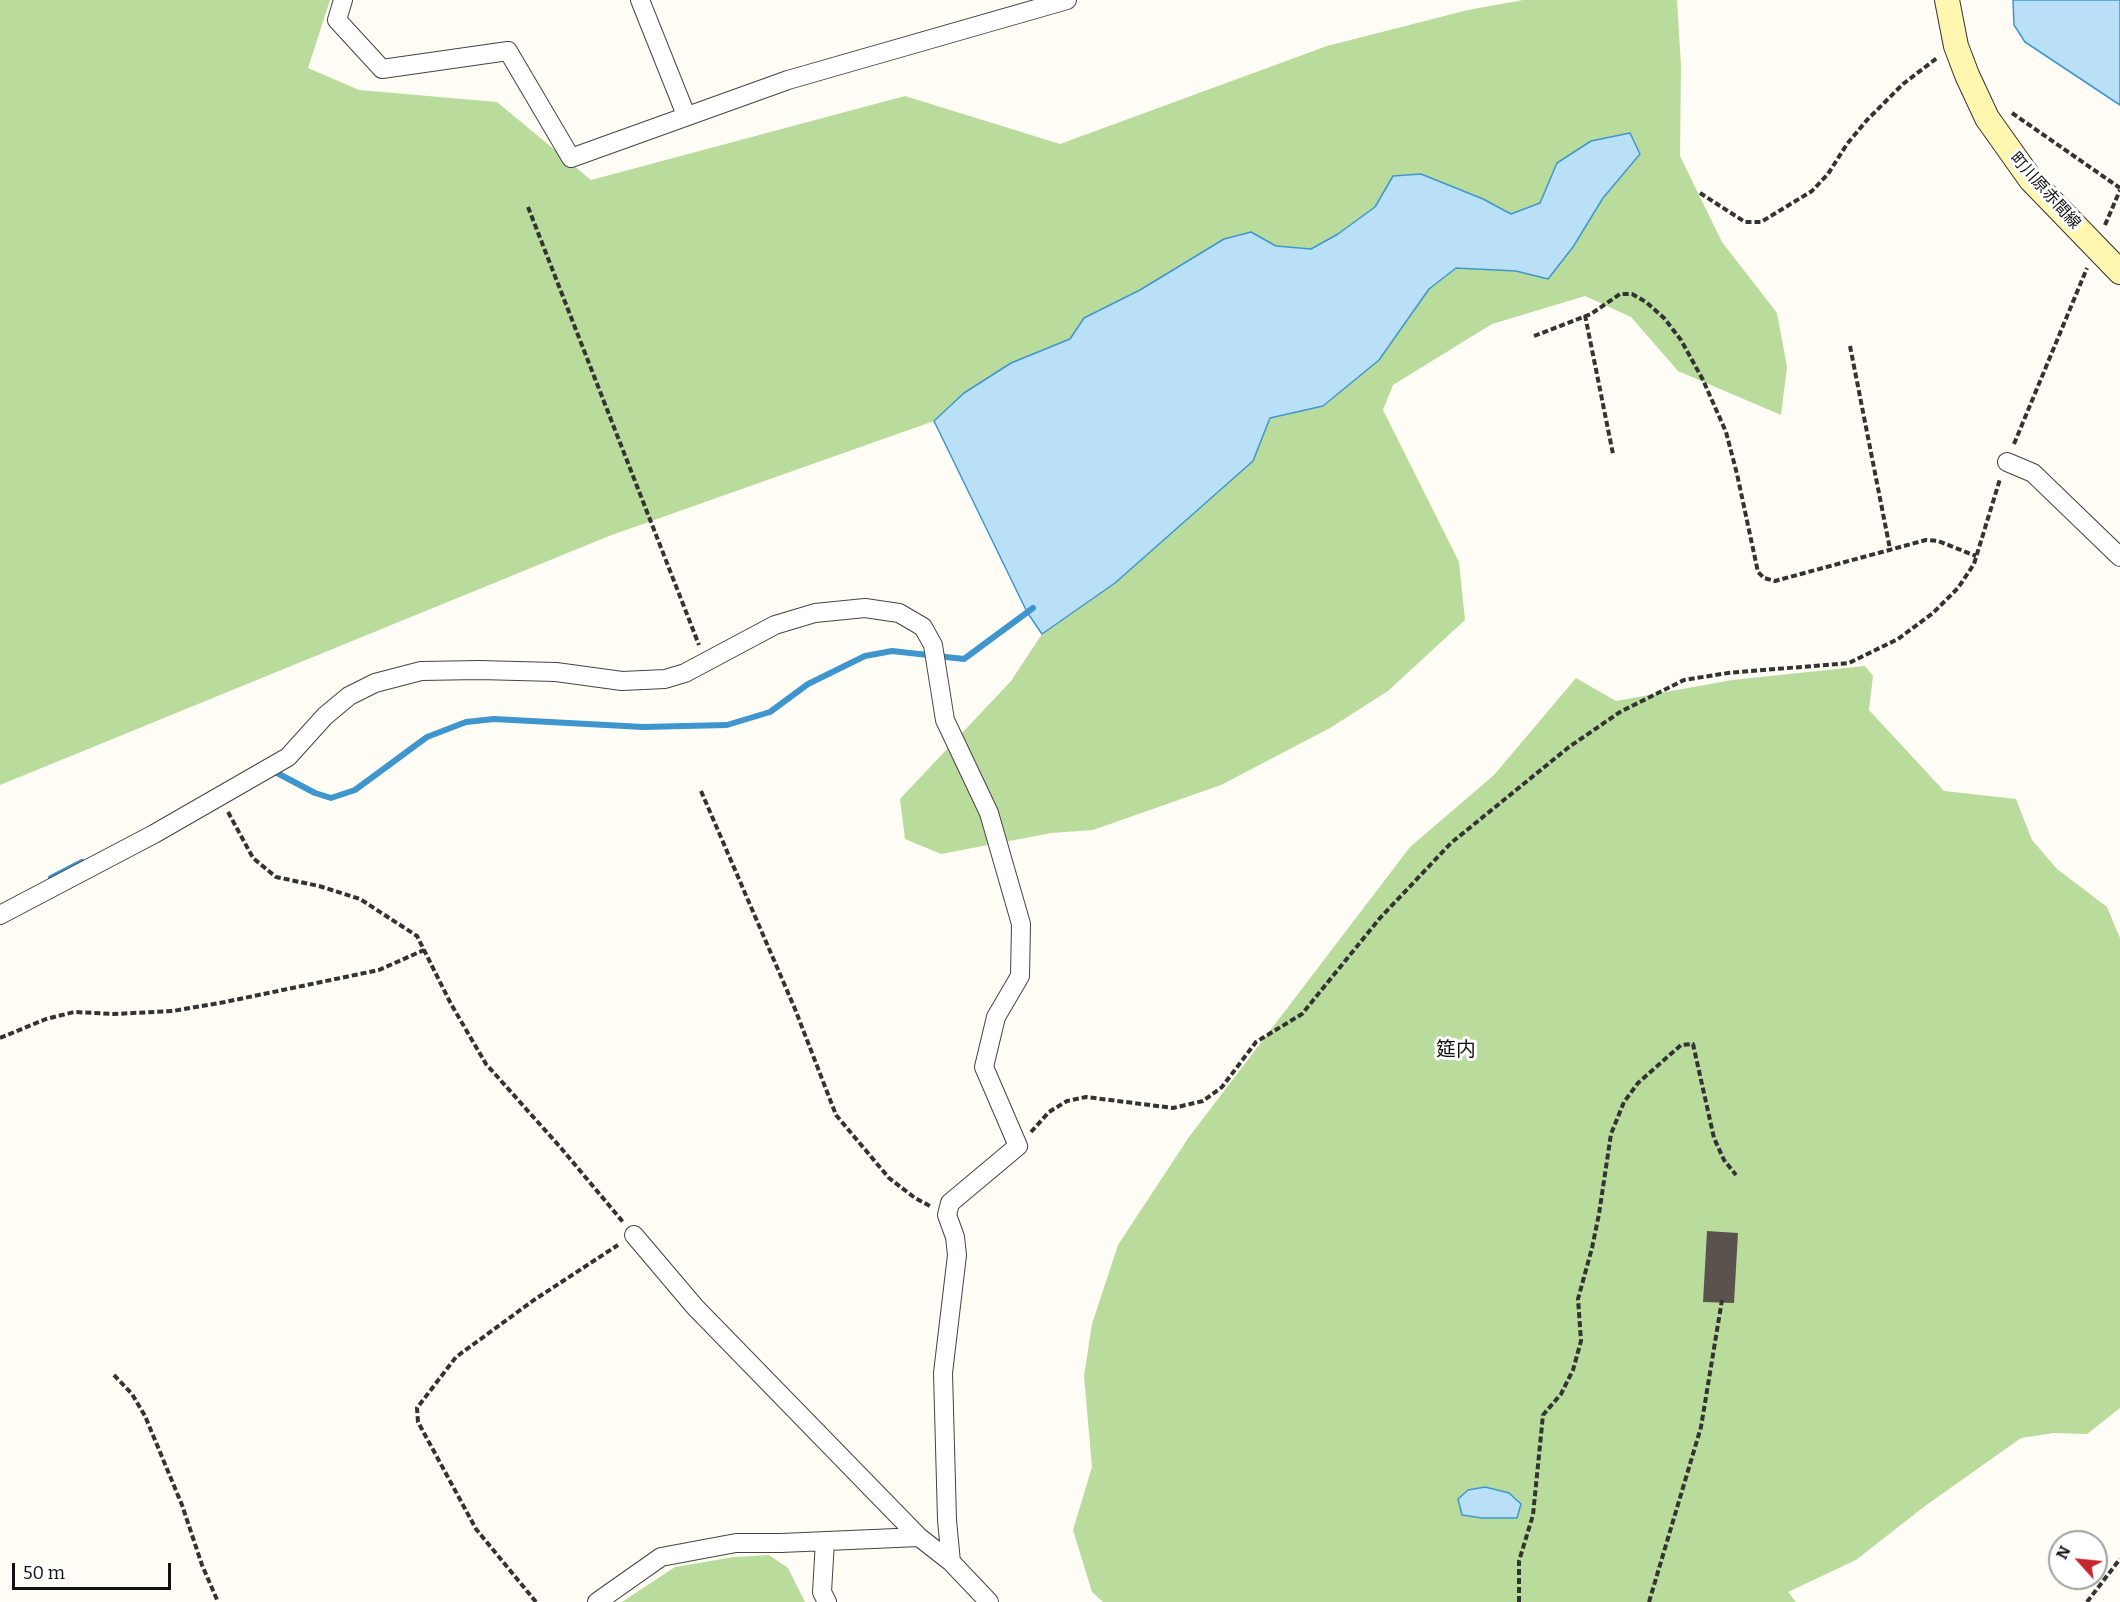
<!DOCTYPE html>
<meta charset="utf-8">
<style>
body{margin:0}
#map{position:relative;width:2120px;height:1602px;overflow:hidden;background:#fffdf5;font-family:Bitter,serif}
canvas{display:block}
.north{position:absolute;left:2048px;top:1530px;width:60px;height:60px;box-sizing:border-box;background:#fff;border:2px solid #a0a0a0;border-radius:50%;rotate:297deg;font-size:16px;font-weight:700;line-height:24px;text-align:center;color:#111}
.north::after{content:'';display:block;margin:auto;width:21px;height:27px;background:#c4262e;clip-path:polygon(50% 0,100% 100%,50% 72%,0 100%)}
.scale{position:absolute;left:12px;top:1563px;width:159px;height:27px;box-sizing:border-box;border:3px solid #111;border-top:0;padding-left:8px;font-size:18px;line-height:21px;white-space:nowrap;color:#111;-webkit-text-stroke:4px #fff;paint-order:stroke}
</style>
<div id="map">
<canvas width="2120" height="1602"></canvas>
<div class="north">N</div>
<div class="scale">50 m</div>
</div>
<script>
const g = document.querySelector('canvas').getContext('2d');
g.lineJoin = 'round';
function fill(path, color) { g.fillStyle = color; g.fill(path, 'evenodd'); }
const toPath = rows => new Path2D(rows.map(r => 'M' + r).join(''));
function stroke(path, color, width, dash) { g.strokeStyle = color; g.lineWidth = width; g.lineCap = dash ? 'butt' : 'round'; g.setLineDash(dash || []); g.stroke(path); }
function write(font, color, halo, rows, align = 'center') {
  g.font = font + ' Bitter,"Noto Sans JP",serif'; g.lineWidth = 6; g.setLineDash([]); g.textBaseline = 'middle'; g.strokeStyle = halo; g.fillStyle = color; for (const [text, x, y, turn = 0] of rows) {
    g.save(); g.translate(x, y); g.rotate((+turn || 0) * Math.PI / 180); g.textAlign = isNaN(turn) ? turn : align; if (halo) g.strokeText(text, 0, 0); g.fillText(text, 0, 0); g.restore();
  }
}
const forest = toPath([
 [0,0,330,0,308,68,359,90,497,102,591,180,905,96,1060,144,1327,46,1468,10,1523,0,1677,0,1681,65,1680,156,1722,242,1777,313,1787,367,1781,415,1678,371,1631,317,1585,296,1492,324,1393,385,1383,410,1459,562,1465,620,1388,691,1330,728,1221,785,1093,830,1051,833,941,854,905,839,900,799,1011,681,1042,634,1115,583,1253,461,1270,418,1323,406,1379,360,1429,289,1456,267,1516,271,1548,279,1573,247,1603,198,1640,155,1557,163,1540,203,1511,214,1483,199,1421,174,1393,176,1375,207,1338,234,1311,249,1276,246,1251,232,1224,239,1140,290,1084,318,1070,339,1011,363,964,393,934,421,609,536,0,785],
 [1865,666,1873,676,1869,710,1944,791,2016,799,2032,840,2057,869,2107,907,2120,938,2120,1408,2087,1434,2054,1433,2021,1438,1925,1506,1856,1560,1788,1592,1796,1602,1103,1602,1092,1592,1073,1530,1092,1467,1084,1376,1092,1324,1118,1245,1189,1137,1410,847,1494,775,1576,678,1616,701,1732,680],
 [769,1555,788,1568,805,1602,622,1602,675,1567,734,1557]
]);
const water = toPath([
 [2013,0,2120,0,2120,105,2025,42,2014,25,2013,0],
 [1630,133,1640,154,1603,198,1573,247,1548,279,1516,271,1456,268,1429,289,1379,360,1323,406,1270,418,1253,461,1115,583,1042,634,1027,612,934,421,964,393,1011,363,1070,339,1084,318,1140,290,1224,239,1251,232,1276,246,1311,249,1338,234,1375,207,1393,176,1421,174,1483,199,1511,214,1540,203,1557,163,1591,141,1630,133],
 [1485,1487,1509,1493,1521,1504,1517,1518,1482,1518,1462,1515,1458,1499,1468,1490,1485,1487]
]);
const stream = toPath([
 [272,773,277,773,315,793,331,798,355,790,427,737,466,722,494,719,643,727,727,725,770,712,808,684,865,656,892,651,964,659,1033,608],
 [51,878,82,862]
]);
const building = toPath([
 [1707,1231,1738,1233,1734,1303,1703,1302]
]);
const path = toPath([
 [2012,113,2120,188],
 [1700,193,1745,222,1761,222,1812,191,1828,174,1847,144,1867,120,1903,84,1937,58],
 [528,207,699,645],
 [2105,225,2120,190],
 [1585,315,1613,454],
 [1534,336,1591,314,1620,294,1632,294,1646,302,1664,318,1681,340,1703,380,1726,432,1737,474,1758,572,1764,578,1775,581,1926,540,1938,541,1976,556],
 [1850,346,1890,549],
 [2014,444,2087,268],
 [701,791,795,1009,836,1115,889,1178,915,1198,930,1206],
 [228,812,253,858,276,877,319,886,360,899,417,936,451,1004,486,1064,561,1148,623,1222],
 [0,1038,46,1019,74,1012,114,1014,173,1011,225,1002,379,970,424,950],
 [1031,1132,1049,1112,1067,1101,1086,1097,1173,1108,1203,1101,1222,1087,1256,1042,1302,1014,1380,918,1451,843,1569,747,1620,712,1684,680,1728,673,1849,663,1898,639,1933,613,1958,588,1974,564,2000,479],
 [114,1375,132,1394,145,1416,182,1505,202,1565,218,1602],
 [536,1602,476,1529,418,1422,417,1408,456,1357,534,1300,618,1245],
 [1519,1602,1519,1561,1533,1515,1543,1415,1561,1394,1573,1370,1581,1341,1578,1299,1592,1248,1599,1214,1611,1134,1624,1102,1638,1083,1681,1045,1693,1044,1714,1138,1724,1160,1736,1175],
 [1649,1602,1701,1427,1722,1300],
 [2087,1602,2120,1559]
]);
const minor = toPath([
 [343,0,337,20,382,69,508,51,571,158,788,80,1067,0],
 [640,0,686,115],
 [2007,462,2033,473,2120,557],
 [0,915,154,834,288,757,325,716,349,696,375,683,421,671,479,670,556,672,622,681,665,679,685,673,775,625,815,613,865,608,899,613,923,627,933,645,945,720,989,813,1021,924,1020,976,996,1017,984,1067,1018,1146,950,1203,947,1215,955,1237,957,1255,943,1373,947,1520,951,1562],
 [634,1235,695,1307,919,1537,951,1562,989,1602],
 [825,1541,822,1592,827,1602],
 [597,1602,661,1557,736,1543,781,1543,919,1537]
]);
const secondary = toPath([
 [1947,0,1956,46,1967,75,1987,118,2031,180,2120,272]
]);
const streetNames = [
 ["町川原赤間線",2045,191,48]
];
const quarterNames = [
 ["筵内",1456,1050]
];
fill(forest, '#b9dc9c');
fill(water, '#b9e0f7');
stroke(water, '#3f96cf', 1.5);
stroke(stream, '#3f96cf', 6);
fill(building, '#5a524d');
stroke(minor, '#444', 20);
stroke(secondary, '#333', 26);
stroke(path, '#333', 4, [6, 3]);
stroke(minor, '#fff', 18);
stroke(secondary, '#fff6b0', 24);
write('16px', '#111', '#fff', streetNames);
write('20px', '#111', '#fff', quarterNames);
</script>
